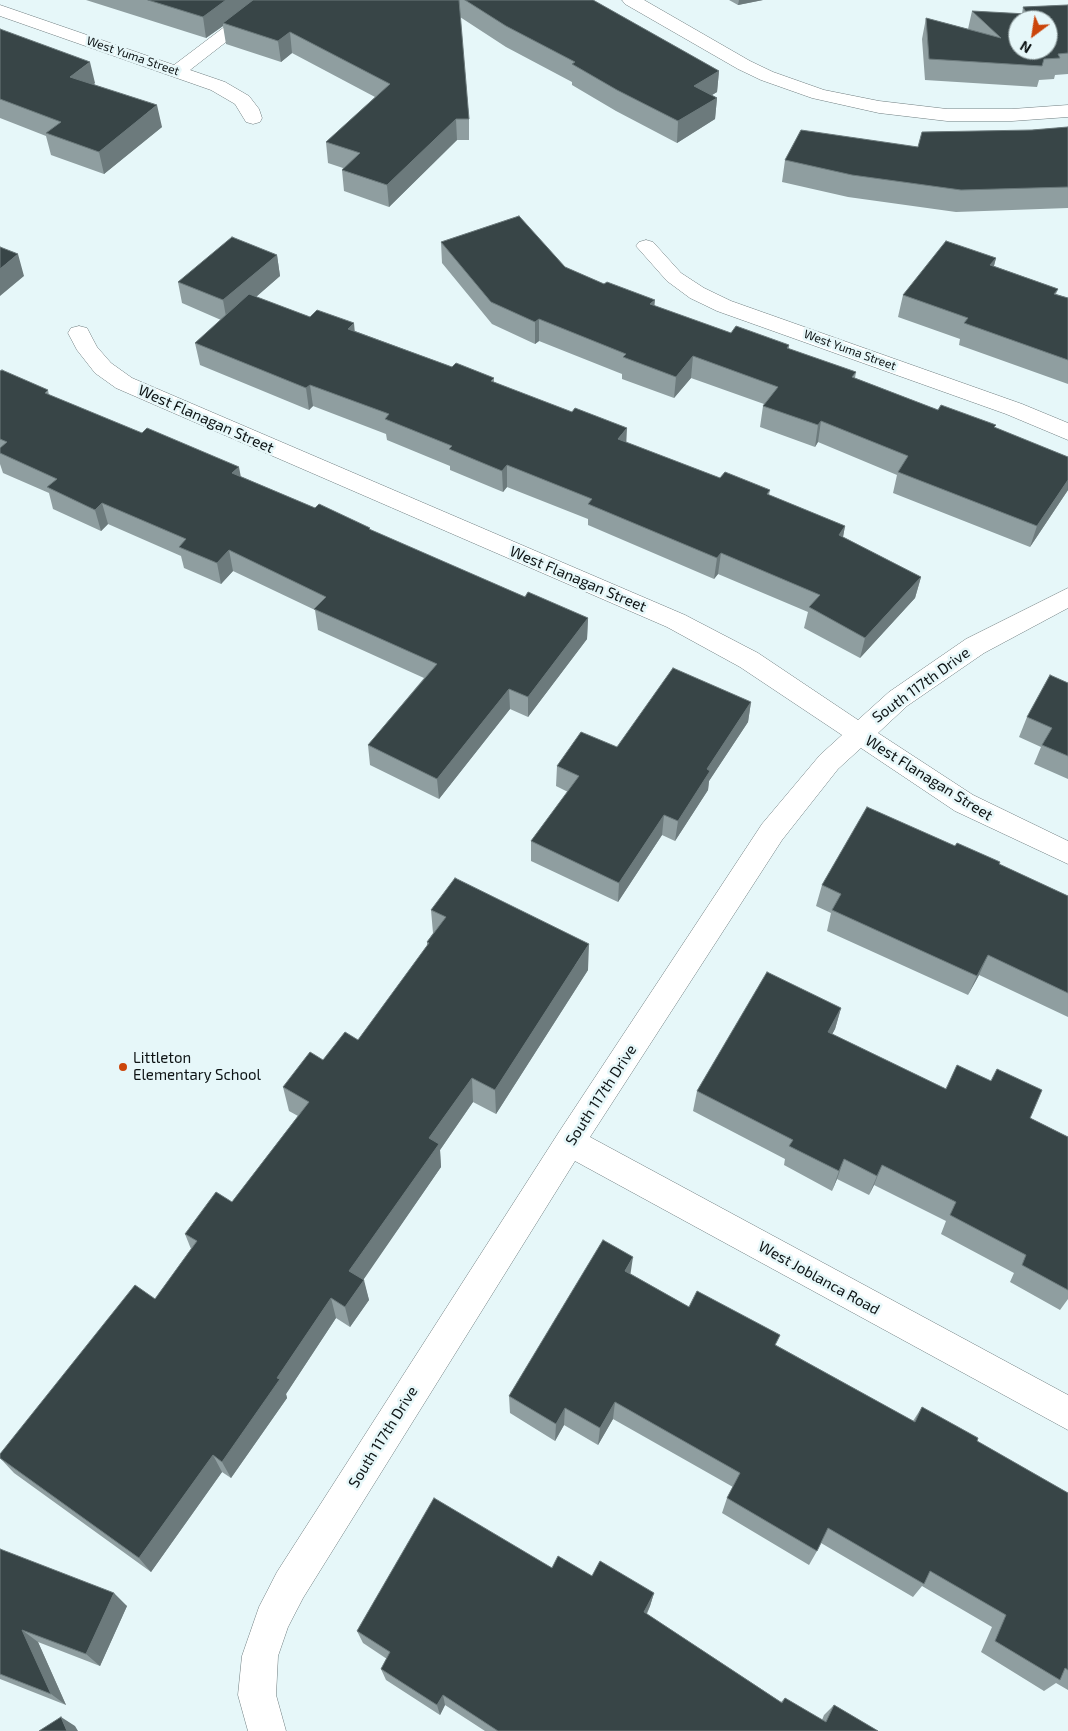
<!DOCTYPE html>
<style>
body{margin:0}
#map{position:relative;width:1068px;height:1731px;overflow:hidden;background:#e6f7f9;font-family:"Exo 2",sans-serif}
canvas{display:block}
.north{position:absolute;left:1008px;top:10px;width:50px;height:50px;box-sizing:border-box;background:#e6f7f9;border:1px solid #8f9c9d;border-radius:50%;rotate:211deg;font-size:14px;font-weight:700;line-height:20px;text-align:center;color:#0d1314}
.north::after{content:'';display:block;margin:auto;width:18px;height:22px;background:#cb450a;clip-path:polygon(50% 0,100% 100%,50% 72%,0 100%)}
</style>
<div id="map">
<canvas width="1068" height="1731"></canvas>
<div class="north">N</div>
</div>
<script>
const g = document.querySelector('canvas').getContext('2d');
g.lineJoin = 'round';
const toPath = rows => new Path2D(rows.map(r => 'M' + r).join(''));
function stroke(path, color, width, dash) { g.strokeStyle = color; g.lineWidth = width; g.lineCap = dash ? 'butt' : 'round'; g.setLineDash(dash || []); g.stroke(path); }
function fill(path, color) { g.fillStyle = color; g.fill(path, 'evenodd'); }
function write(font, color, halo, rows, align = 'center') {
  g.font = font + ' "Exo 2",sans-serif'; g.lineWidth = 5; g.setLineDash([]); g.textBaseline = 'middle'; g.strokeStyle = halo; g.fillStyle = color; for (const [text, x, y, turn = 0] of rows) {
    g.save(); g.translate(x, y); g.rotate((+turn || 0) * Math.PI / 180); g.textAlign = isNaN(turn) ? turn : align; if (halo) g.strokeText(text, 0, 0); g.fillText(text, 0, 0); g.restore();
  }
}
const minor = toPath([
 [260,0,280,0,190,70,225,82,249,96,259,109,262,118,260,122,253,124,246,122,235,104,211,90,0,16,0,5,174,65,260,0],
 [622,0,644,0,750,61,773,72,824,90,879,101,947,109,1012,109,1068,105,1068,117,1012,121,947,121,879,113,812,98,761,80,738,69,625,4,622,0],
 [646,240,653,242,681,273,704,288,731,301,1022,404,1068,423,1068,440,1006,414,717,311,690,298,667,281,636,246,639,242,646,240],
 [79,326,87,328,97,347,111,363,132,378,685,615,758,653,858,720,889,692,966,639,1068,588,1068,608,984,653,907,706,878,733,973,795,1068,841,1068,864,955,811,861,748,838,769,782,840,590,1137,1068,1395,1068,1430,575,1161,303,1598,288,1627,278,1656,276,1695,286,1731,248,1731,238,1695,242,1656,259,1607,277,1572,559,1132,762,824,820,755,842,735,740,667,667,627,116,388,95,373,77,350,68,333,71,328,79,326]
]);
const wall = toPath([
 [86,0,593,0,719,71,717,92,712,95,717,98,715,119,677,143,616,111,572,85,572,82,506,47,460,17,469,119,469,140,457,140,389,207,344,191,342,170,343,168,328,163,326,142,375,97,292,53,281,62,226,44,223,26,206,38],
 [729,0,763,0,738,5],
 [1068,5,1068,74,1055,75,1054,79,1039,80,1037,87,925,80,922,39,926,18,968,29,972,11,1022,14,1023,7],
 [0,29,95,83,94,84,162,127,104,174,51,155,46,136,0,118],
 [1068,127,1068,208,956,212,848,197,782,182,785,160,918,147,1032,130],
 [441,242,565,267,654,306,731,333,789,345,789,349,856,372,855,378,938,410,995,428,1068,457,1068,490,1030,547,893,493,897,475,818,442,815,447,760,427,763,406,764,404,691,378,674,398,622,379,622,374,539,341,535,344,492,324,442,263],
 [277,255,280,276,256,297,310,317,355,331,452,367,494,378,494,382,626,443,720,478,770,490,769,495,845,526,843,537,921,577,915,598,860,658,804,628,808,612,718,574,714,579,588,525,588,519,507,487,503,492,450,470,450,466,387,440,386,434,313,406,309,410,200,365,195,343,221,320,182,303,178,282],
 [996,258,994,266,1058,289,1056,294,1068,298,1068,384,959,345,960,339,898,317,903,295],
 [0,371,48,390,49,395,315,508,370,530,525,597,588,618,587,639,528,717,510,709,439,799,370,765,368,745,424,678,318,630,315,610,233,571,221,584,184,568,181,556,108,524,101,531,53,509,49,493,3,473,0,464],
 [1068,683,1068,779,1034,764,1041,747,1019,737,1027,717],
 [751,702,748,722,709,781,708,790,675,841,662,835,618,902,531,861,531,841,568,792,556,786,557,766,617,747],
 [955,846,999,864,1068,896,1068,1017,979,975,968,995,827,931,831,913,816,906,822,885],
 [431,910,588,970,496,1114,473,1102,440,1150,441,1167,363,1279,369,1300,350,1327,336,1318,286,1394,287,1398,231,1478,222,1472,151,1572,14,1473,0,1458,0,1454,155,1299,191,1249,185,1234,232,1202,298,1116,289,1111,283,1087,323,1060,358,1040,427,946,427,942,433,933],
 [841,1008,835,1029,832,1034,946,1089,1030,1118,1068,1137,1068,1299,1060,1310,1010,1282,1014,1273,941,1234,946,1221,874,1185,869,1195,837,1179,832,1191,784,1165,785,1159,693,1111,697,1091],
 [631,1274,689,1307,776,1345,913,1421,922,1407,977,1441,1068,1493,1068,1690,1056,1683,1044,1691,981,1652,992,1627,922,1586,913,1597,821,1543,817,1551,809,1565,722,1513,727,1498,733,1487,613,1419,598,1445,564,1425,555,1441,510,1413,509,1396],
 [0,1549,127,1606,100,1666,38,1642,66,1705,0,1679],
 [552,1568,592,1576,654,1593,650,1606,647,1614,781,1702,785,1698,822,1720,824,1715,834,1705,878,1731,485,1731,445,1705,440,1715,386,1680,381,1669,387,1659,363,1643,357,1631]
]);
const shadedWall = toPath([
 [226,0,257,0,223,23,223,26,206,38,203,17],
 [739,0,763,0,738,5],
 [290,32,292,53,281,62,278,41],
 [90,62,95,83,75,98,70,77],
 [719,71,717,92,692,107,694,86],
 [717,98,715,119,677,143,678,121],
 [157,105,162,127,104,174,99,152],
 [456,119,457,140,389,207,387,185],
 [18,254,24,276,0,296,0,269],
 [277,255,280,276,227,322,223,300],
 [996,258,990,280,990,265],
 [655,300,653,321,650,304],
 [539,319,539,341,535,344,535,322],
 [354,323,356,345,348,329],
 [693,356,691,378,674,398,676,377],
 [310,385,313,406,309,410,306,388],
 [821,421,818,442,815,447,818,425],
 [627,428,626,449,618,439],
 [507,465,507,487,503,492,502,471],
 [239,467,243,488,232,473],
 [1068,480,1068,490,1030,547,1037,526],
 [102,503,108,524,101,531,95,510],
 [845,526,841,547,839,535],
 [229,550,233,571,221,584,217,563],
 [721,553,718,574,714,579,717,558],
 [921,577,915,598,860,658,865,638],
 [588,618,587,639,528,717,528,697],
 [509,689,510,709,439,799,437,779],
 [751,702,748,722,709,781,708,790,675,841,678,821,707,769],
 [664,815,662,835,618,902,619,883],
 [589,944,588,970,496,1114,495,1090],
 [988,955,979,975,968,995,977,976],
 [841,1008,835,1029,822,1053,828,1032],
 [472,1078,473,1102,440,1150,441,1167,355,1292,349,1271,429,1138],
 [844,1159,837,1179,832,1191,839,1171],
 [882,1165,874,1185,869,1195,877,1176],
 [633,1257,630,1277,625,1271],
 [364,1280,369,1300,350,1327,345,1307],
 [331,1298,336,1318,286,1394,287,1398,231,1478,222,1462,277,1378],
 [615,1402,613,1419,598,1445,600,1428],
 [565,1408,564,1425,555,1441,556,1424],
 [213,1455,222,1472,151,1572,139,1558],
 [114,1593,127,1606,100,1666,86,1654],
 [654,1593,650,1606,641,1625,644,1612],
 [22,1630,38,1642,66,1705,51,1694],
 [443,1695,445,1705,440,1715,437,1705],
 [61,1717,75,1726,78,1731,67,1731]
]);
const building = toPath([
 [148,0,226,0,203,17,148,0],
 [253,0,459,0,469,119,456,119,387,185,342,170,360,153,326,142,390,84,290,32,278,41,223,23,253,0],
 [465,0,593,0,719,71,694,86,717,98,678,121,617,90,572,64,575,62,506,26,465,0],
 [1068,5,1068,53,1058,54,1060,58,1044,59,1042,66,929,59,926,18,1001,38,972,11,1027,14,1023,7,1068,5],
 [1018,20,1048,20,1048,50,1018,50,1018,20],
 [0,29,90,62,70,77,157,105,99,152,46,133,61,122,0,99,0,29],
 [1068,127,1068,187,961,190,852,175,785,160,801,130,918,147,922,132,1032,130,1068,127],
 [519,216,565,267,604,284,607,282,655,300,650,304,731,333,736,326,789,345,787,348,856,372,852,377,938,410,941,405,996,425,994,427,1068,457,1068,480,1037,526,898,472,908,456,821,421,818,425,763,406,778,387,693,356,676,377,623,357,626,354,539,319,535,322,491,302,441,242,519,216],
 [232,237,277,255,223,300,178,282,232,237],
 [946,241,996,258,990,265,1058,289,1054,294,1068,298,1068,360,964,323,968,318,903,295,946,241],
 [0,247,18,254,0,269,0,247],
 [249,294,310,317,317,310,354,323,348,329,452,367,456,363,494,378,491,381,572,412,575,408,627,428,618,439,720,478,725,472,770,490,767,494,845,526,839,535,921,577,865,638,809,607,820,595,721,553,717,558,588,504,592,499,507,465,502,471,449,449,452,446,385,419,389,414,310,385,306,388,195,343,249,294],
 [2,370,48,390,45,393,142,433,147,428,239,467,232,473,315,508,319,504,370,528,369,529,525,597,528,592,588,618,528,697,509,689,437,779,368,745,437,664,314,609,326,597,229,550,217,563,179,547,186,539,102,503,95,510,47,487,57,479,0,453,0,448,7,442,0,439,0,371,2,370],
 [673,668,751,702,707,769,710,771,678,821,664,815,619,883,531,841,579,776,557,766,581,732,617,747,673,668],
 [1050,675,1068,683,1068,756,1042,745,1052,728,1027,717,1050,675],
 [867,807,955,846,957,843,1000,862,999,864,1068,896,1068,993,988,955,977,976,832,910,841,894,822,885,867,807],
 [455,878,589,944,495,1090,472,1078,429,1138,439,1144,349,1271,364,1280,345,1307,331,1298,277,1378,280,1379,222,1462,213,1455,139,1558,0,1458,0,1454,135,1285,155,1299,197,1241,185,1234,216,1192,232,1202,309,1102,283,1087,310,1052,323,1060,345,1032,358,1040,429,943,427,942,446,917,431,910,455,878],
 [767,972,841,1008,828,1032,946,1089,957,1065,991,1081,997,1069,1042,1090,1030,1118,1068,1137,1068,1290,1022,1265,1026,1255,950,1215,956,1202,882,1165,877,1176,844,1159,839,1171,789,1146,793,1140,697,1091,767,972],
 [603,1240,633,1257,625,1271,689,1307,697,1291,780,1335,775,1345,915,1422,922,1407,978,1438,977,1441,1068,1493,1068,1670,1065,1668,1060,1680,995,1641,1006,1615,930,1571,924,1584,828,1528,817,1551,727,1498,740,1473,615,1402,600,1428,565,1408,556,1424,509,1396,603,1240],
 [434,1498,552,1568,558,1556,592,1576,600,1561,654,1593,644,1612,782,1703,785,1698,826,1722,834,1705,878,1731,498,1731,443,1695,437,1705,381,1669,390,1652,357,1631,434,1498],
 [0,1549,114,1593,86,1654,22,1630,51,1694,0,1674,0,1549],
 [61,1717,67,1731,39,1731,61,1717]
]);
const markers = [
 [123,1067,5,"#cb450a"]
];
const farStreetnames = [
 ["West Yuma Street",133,56,19],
 ["West Yuma Street",850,350,20]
];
const streetNames = [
 ["West Flanagan Street",206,419,24],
 ["West Flanagan Street",578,579,23],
 ["South 117th Drive",921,685,-36],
 ["West Flanagan Street",929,778,32],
 ["South 117th Drive",601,1095,-57],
 ["West Joblanca Road",819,1278,29],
 ["South 117th Drive",383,1437,-58]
];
const poiNames = [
 ["Littleton",133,1058],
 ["Elementary School",133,1075]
];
stroke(minor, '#707e80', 1);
fill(minor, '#fff');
fill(wall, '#8f9ea0');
fill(shadedWall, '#6c7a7c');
fill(building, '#384547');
stroke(building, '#6c7a7c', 1);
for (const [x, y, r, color] of markers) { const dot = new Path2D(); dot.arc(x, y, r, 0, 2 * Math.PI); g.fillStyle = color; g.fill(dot); stroke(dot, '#e6f7f9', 2); }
write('12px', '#0d1314', '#e6f7f9', farStreetnames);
write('15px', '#0d1314', '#e6f7f9', streetNames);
write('15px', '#0d1314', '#e6f7f9', poiNames, 'left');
</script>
